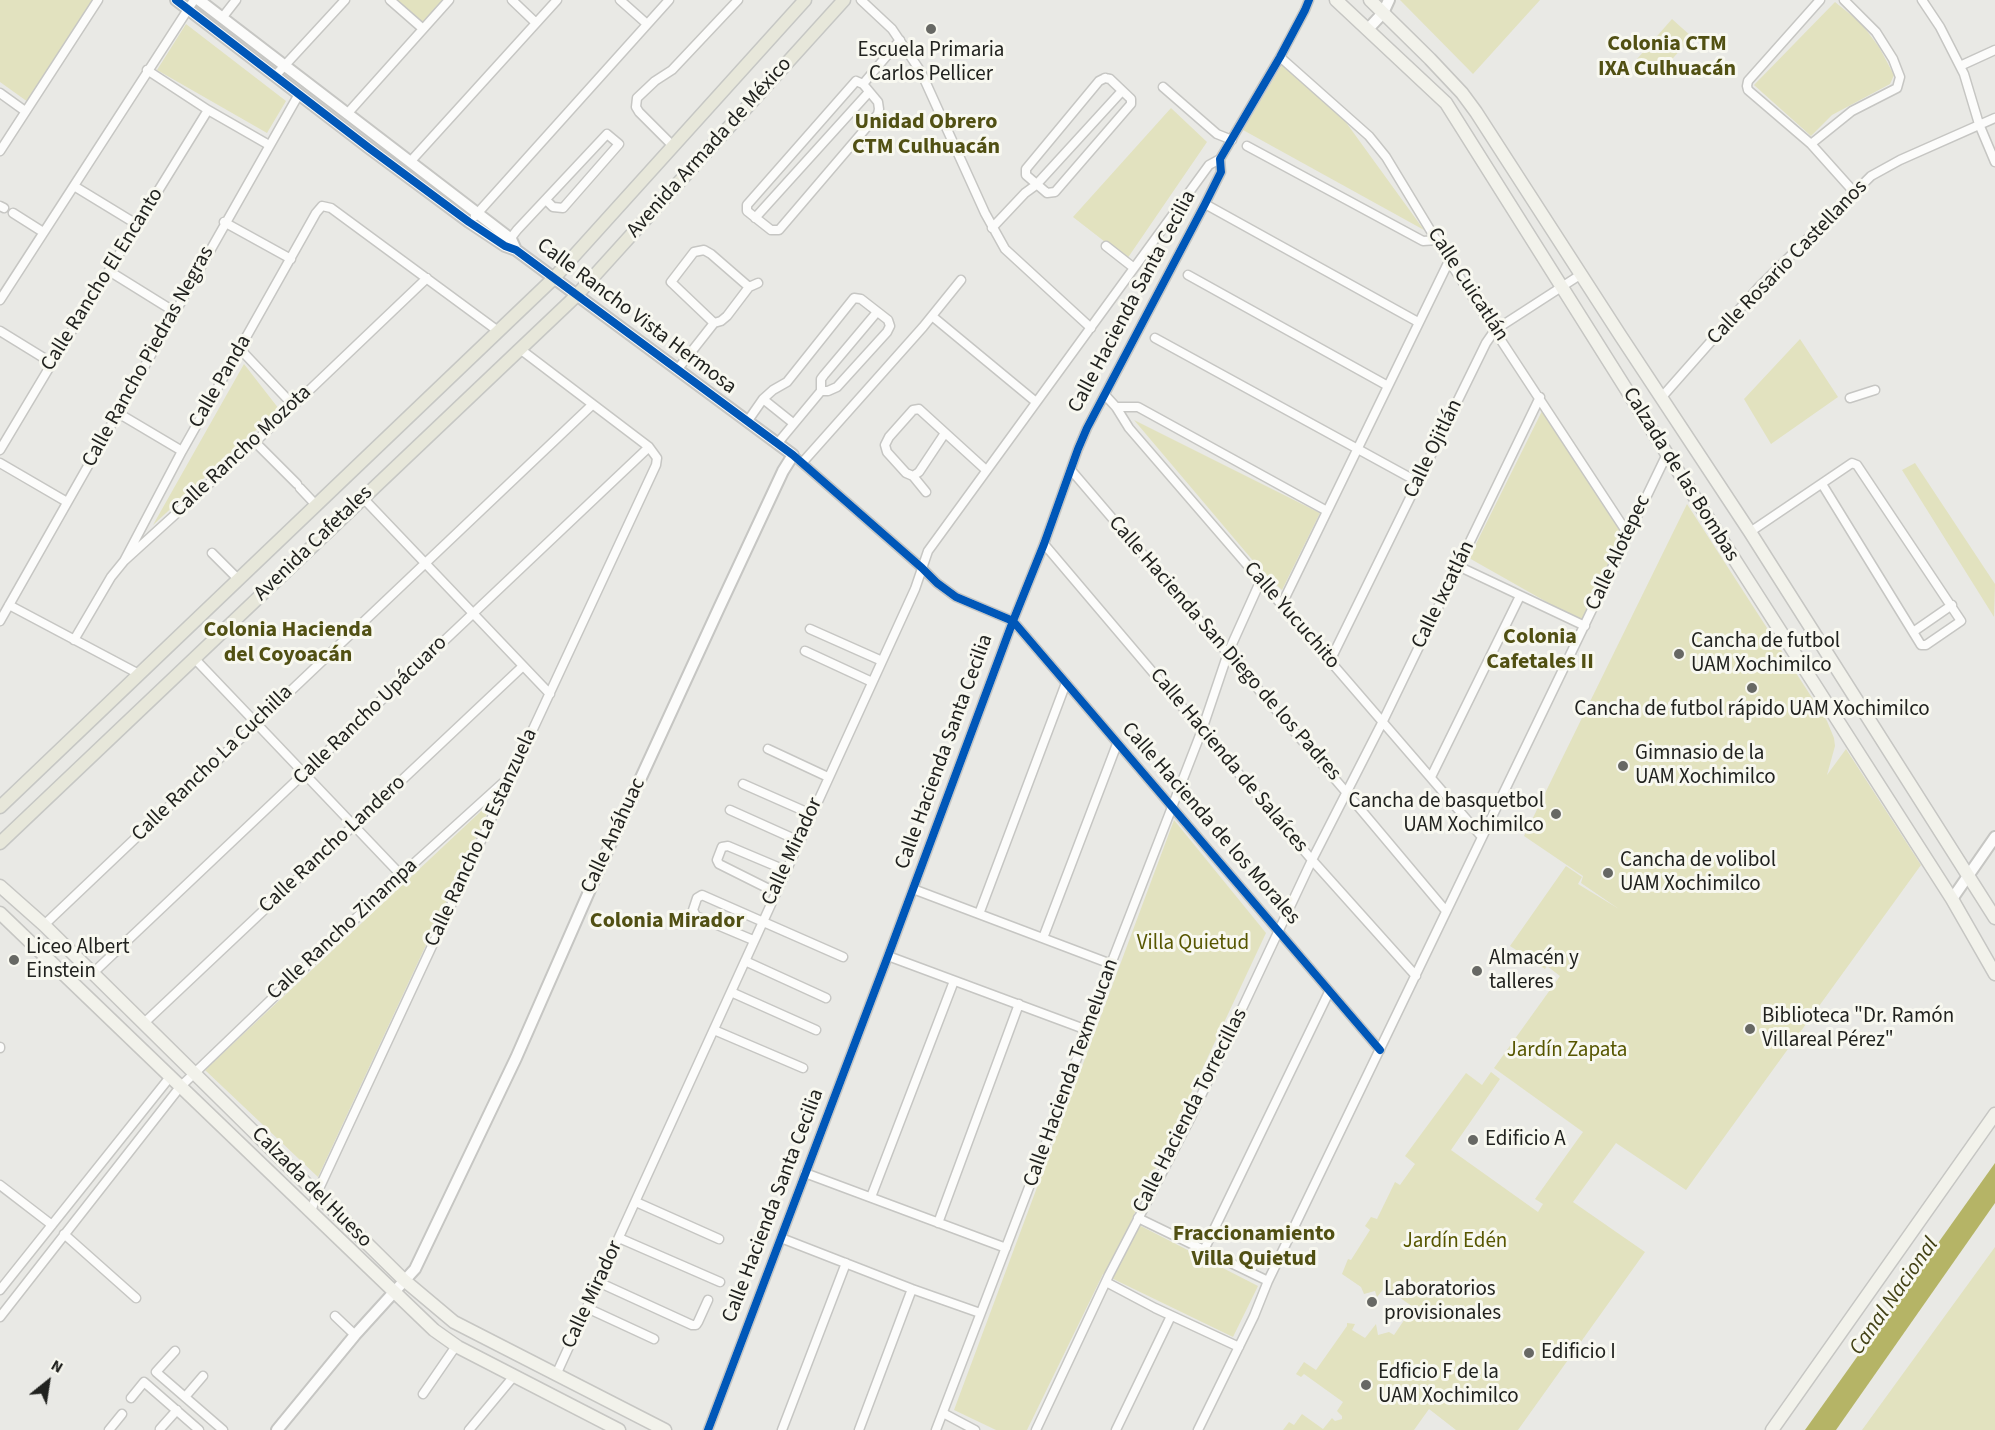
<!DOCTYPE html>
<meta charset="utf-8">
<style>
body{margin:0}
#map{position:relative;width:1995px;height:1430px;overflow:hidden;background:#e9e9e5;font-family:"Source Sans 3",sans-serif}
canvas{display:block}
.north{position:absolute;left:18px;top:1352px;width:60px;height:60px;-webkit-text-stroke:4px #f8f8f0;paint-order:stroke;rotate:30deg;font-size:16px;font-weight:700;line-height:24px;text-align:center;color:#21221f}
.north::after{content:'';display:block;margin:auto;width:21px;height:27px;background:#21221f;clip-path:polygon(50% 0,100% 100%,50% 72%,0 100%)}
</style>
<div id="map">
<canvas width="1995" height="1430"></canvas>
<div class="north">N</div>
</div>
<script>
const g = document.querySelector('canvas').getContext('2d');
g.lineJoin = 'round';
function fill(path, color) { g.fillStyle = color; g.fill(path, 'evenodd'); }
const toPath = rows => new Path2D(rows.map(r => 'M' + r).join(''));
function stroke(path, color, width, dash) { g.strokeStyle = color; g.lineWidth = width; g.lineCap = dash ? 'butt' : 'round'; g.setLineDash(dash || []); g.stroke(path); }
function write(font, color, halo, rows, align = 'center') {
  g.font = font + ' "Source Sans 3",sans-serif'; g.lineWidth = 6; g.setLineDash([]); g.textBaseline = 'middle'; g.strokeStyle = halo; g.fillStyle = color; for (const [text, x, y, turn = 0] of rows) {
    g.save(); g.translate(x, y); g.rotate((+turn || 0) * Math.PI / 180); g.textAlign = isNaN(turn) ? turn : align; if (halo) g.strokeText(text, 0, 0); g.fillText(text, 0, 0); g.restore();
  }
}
const green = toPath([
 [0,0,94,0,28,102,0,82],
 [395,0,446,0,422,27],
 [1400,0,1540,0,1473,74],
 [1835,2,1861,23,1879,47,1894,75,1890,84,1832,115,1811,136,1754,85],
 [1672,19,1692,37,1656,77,1637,59],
 [186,24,286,101,267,133,157,70],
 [1282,65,1345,121,1424,230,1243,130],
 [1171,108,1207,142,1127,259,1073,217],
 [1800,339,1838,397,1771,444,1744,399],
 [244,364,279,409,153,525],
 [1543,409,1623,532,1582,622,1469,558],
 [1134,420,1320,513,1282,590,1266,576],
 [1915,463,1995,584,1994,617,1902,470],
 [1687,504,1827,721,1834,738,1835,746,1827,775,1846,749,1921,865,1686,1190,1616,1143,1573,1202,1645,1252,1518,1430,1456,1430,1429,1409,1414,1430,1283,1430,1289,1422,1294,1425,1302,1414,1323,1429,1332,1418,1335,1421,1342,1419,1342,1416,1337,1411,1343,1402,1304,1374,1301,1377,1296,1374,1304,1362,1316,1370,1347,1326,1347,1323,1355,1324,1352,1330,1365,1338,1376,1324,1378,1335,1389,1332,1394,1335,1413,1307,1385,1287,1377,1297,1375,1291,1364,1294,1361,1287,1342,1274,1348,1259,1351,1260,1370,1230,1365,1226,1371,1217,1377,1219,1395,1182,1400,1185,1415,1164,1405,1156,1466,1073,1482,1085,1491,1072,1500,1079,1451,1150,1538,1212,1543,1204,1535,1199,1583,1132,1494,1068,1560,976,1547,966,1545,969,1510,946,1566,866,1582,877,1578,884,1619,909,1581,883,1583,876,1524,836],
 [494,799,318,1177,205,1070],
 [1174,820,1266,933,1131,1221,1258,1286,1233,1337,1103,1274,1027,1430,996,1430,954,1410],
 [1995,1247,1995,1430,1862,1430]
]);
const water = toPath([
 [1995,1163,1995,1203,1836,1430,1805,1430]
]);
const minor = toPath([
 [390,0,422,28],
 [512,0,536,23],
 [620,0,647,24],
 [861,0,892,29,921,72,985,213,1005,249,1091,328],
 [1820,0,1748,81,1747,86,1748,90,1811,144,1854,192],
 [1922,0,1940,27,1964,74,1979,124,1995,162],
 [222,18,236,0],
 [1280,57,1369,136,1386,157,1449,261,1628,534],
 [1960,66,1995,50],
 [147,70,208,110,269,145],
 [275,76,345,0],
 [1105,78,1110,79,1131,99,1131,104,1055,192,1047,193,1026,175,1026,169,1099,81,1105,78],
 [856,81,863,84,878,102,879,109,878,114,779,230,771,230,747,211,747,205,856,81],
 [863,84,900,40],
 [1163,87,1217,134,1232,140],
 [0,93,25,111],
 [347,114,449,0],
 [1811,144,1852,111,1897,88,1900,77,1893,59,1876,32,1844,0],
 [673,146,639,112,636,107,637,98,655,81,672,70,738,0],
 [1247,146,1423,241,1437,240],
 [0,151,98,0],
 [410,162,557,0],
 [74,186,138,225],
 [1205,204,1418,322],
 [0,206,4,208],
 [13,213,43,232],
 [475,216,669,0],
 [755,218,869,92],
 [224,222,291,259],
 [992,228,1025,193,1036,185,1122,91],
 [507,243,517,230,607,134,619,144,563,208,553,207,546,200],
 [1106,246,1134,268],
 [109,271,175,312],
 [1188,275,1388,386],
 [0,300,194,0],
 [932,316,1036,402],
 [714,323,671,282,694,252,704,250,711,254,749,287],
 [0,331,52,363],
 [1155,338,1418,482],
 [240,349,293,405],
 [677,370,714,323,721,321,727,316,749,287,758,283],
 [821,391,821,379,824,375,877,312],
 [1105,395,1116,407,1129,428,1481,836],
 [1661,398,1759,287,1871,176,1900,160,1995,118],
 [1850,398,1875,390],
 [1116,407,1138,407,1327,511],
 [118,413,182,451],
 [747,422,763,399],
 [945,433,919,472,913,476,906,473,887,452,885,445,889,437,913,410,919,409,986,470],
 [255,442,297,484],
 [777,444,821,391,828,391,837,387,887,332,890,326,888,320,861,299,854,298,787,382,773,390,763,399,793,423],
 [0,450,52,363,208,110],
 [793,455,922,568,937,583,956,597,1013,621,1380,1050],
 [0,463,67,502],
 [802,463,923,327,961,280],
 [1071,470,1346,792,1446,911],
 [913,476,926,492],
 [300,488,316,505],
 [363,498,550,694],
 [1750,532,1852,463,1857,465,1961,621,1926,645,1921,645,1822,484],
 [1044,544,1312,860,1416,976],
 [212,553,238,579],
 [124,561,182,451,316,213,322,206,331,208,498,331],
 [1458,566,1585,626],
 [9,605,139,674],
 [1281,606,1449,261],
 [0,621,299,94],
 [810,629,882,661],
 [1913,632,1952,605],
 [74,640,111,577,124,561,255,442,427,278],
 [805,651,872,682],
 [194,658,401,875],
 [1330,661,1486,343,1495,330,1580,275],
 [768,749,828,777],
 [1431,777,1520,596],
 [743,784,811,814],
 [730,810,799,841],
 [913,889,1111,964],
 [775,892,719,864,717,860,722,847,728,846,785,870],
 [979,914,1066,683],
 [44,925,592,405],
 [1043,938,1117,744],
 [753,940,696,916,693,910,697,898,702,895,843,957],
 [888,956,1087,1030],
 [745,961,826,998],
 [93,973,649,447],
 [731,992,816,1030],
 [143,1024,523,666],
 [714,1030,803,1068],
 [0,1047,0,1048],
 [805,1173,1006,1248],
 [0,1185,52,1225],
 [871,1197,954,981],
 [636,1202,719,1239],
 [311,1212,317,1193,656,465,657,458,649,447,520,349],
 [1138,1218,1268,1281],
 [938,1223,1019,1004],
 [64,1234,136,1298],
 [619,1238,720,1282],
 [781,1238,912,1289,980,1313],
 [1204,1250,1329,992],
 [598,1282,692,1325,696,1325,698,1322,708,1300],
 [1106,1282,1155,1308,1239,1347],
 [0,1290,170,1077],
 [587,1308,654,1339],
 [335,1316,355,1335],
 [0,1317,180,1087,401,875,506,780],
 [175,1351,156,1372,223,1430],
 [556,1375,915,589,928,551,1209,165,1220,159],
 [423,1394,456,1346],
 [185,1397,203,1376],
 [131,1398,144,1382,199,1430],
 [943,1413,975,1430],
 [160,1429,177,1410],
 [109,1430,122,1414],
 [469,1430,514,1376],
 [708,1430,888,956,1013,621,1044,544,1078,449,1087,428,1205,204,1221,172,1220,159,1280,57,1305,10,1309,0],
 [782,1430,846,1263],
 [859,1430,912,1289],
 [936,1430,1054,1122,1111,964,1202,730,1228,653,1260,582],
 [1036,1430,1109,1275,1191,1117,1312,860,1383,721,1540,397],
 [1116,1430,1171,1316],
 [1198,1430,1254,1316,1268,1281,1667,454]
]);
const tertiary = toPath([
 [176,0,369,148,469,222,505,246,516,250,793,455,783,471,719,608,599,869,516,1058,415,1269,355,1335,277,1430],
 [199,0,511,239,516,250],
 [1368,29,1383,13,1389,0],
 [1952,899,1995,837]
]);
const secondary = toPath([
 [1336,0,1446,103,1667,454,1952,899,1995,974],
 [1370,0,1430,59,1462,93,1476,112,1620,335,1750,532,1995,918],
 [0,886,44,925,404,1280,454,1322,665,1430],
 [0,913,434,1330,458,1347,619,1430],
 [1772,1430,1995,1114]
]);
const primary = toPath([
 [0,807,554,278,805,0],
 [0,843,576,296,844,0]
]);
const cycleway = toPath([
 [176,0,369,148,469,222,505,246,516,250,793,455,922,568,937,583,956,597,1013,621,1380,1050],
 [708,1430,888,956,1013,621,1044,544,1078,449,1087,428,1205,204,1221,172,1220,159,1280,57,1305,10,1309,0]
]);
const markers = [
 [931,29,6,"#676864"],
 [1679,654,6,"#676864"],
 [1752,688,6,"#676864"],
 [1623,766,6,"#676864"],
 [1556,814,6,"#676864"],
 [1608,873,6,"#676864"],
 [14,960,6,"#676864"],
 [1477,971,6,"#676864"],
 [1750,1029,6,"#676864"],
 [1473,1140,6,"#676864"],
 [1372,1302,6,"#676864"],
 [1529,1353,6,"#676864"],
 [1366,1385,6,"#676864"]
];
const poiNames = [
 ["Escuela Primaria",931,51,"center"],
 ["Carlos Pellicer",931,75,"center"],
 ["Cancha de futbol",1691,642],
 ["UAM Xochimilco",1691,666],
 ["Cancha de futbol rápido UAM Xochimilco",1752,710,"center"],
 ["Gimnasio de la",1635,754],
 ["UAM Xochimilco",1635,778],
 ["Cancha de basquetbol",1544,802,"right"],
 ["UAM Xochimilco",1544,826,"right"],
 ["Cancha de volibol",1620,861],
 ["UAM Xochimilco",1620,885],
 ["Liceo Albert",26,948],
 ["Einstein",26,972],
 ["Almacén y",1489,959],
 ["talleres",1489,983],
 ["Biblioteca \"Dr. Ramón",1762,1017],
 ["Villareal Pérez\"",1762,1041],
 ["Edificio A",1485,1140],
 ["Laboratorios",1384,1290],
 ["provisionales",1384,1314],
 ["Edificio I",1541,1353],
 ["Edficio F de la",1378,1373],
 ["UAM Xochimilco",1378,1397]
];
const streetNames = [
 ["Avenida Armada de México",710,148,-48],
 ["Calle Rosario Castellanos",1788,263,-46],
 ["Calle Rancho El Encanto",103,280,-58],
 ["Calle Cuicatlán",1467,285,57],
 ["Calle Hacienda Santa Cecilia",1133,302,-62],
 ["Calle Rancho Vista Hermosa",636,317,37],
 ["Calle Rancho Piedras Negras",149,357,-61],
 ["Calle Panda",221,382,-60],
 ["Calle Ojitlán",1434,449,-64],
 ["Calle Rancho Mozota",242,452,-43],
 ["Calzada de las Bombas",1680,475,58],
 ["Avenida Cafetales",314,544,-44],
 ["Calle Alotepec",1619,553,-65],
 ["Calle Ixcatlán",1444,595,-64],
 ["Calle Yucuchito",1291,616,49],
 ["Calle Hacienda San Diego de los Padres",1224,649,49],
 ["Calle Rancho Upácuaro",371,711,-44],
 ["Calle Hacienda Santa Cecilia",945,752,-70],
 ["Calle Hacienda de Salaíces",1228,761,50],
 ["Calle Rancho La Cuchilla",213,764,-44],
 ["Calle Hacienda de los Morales",1210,824,49],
 ["Calle Anáhuac",614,836,-65],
 ["Calle Rancho La Estanzuela",482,838,-65],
 ["Calle Rancho Landero",333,845,-43],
 ["Calle Mirador",793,852,-65],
 ["Calle Rancho Zinampa",343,930,-43],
 ["Calle Hacienda Texmelucan",1072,1073,-70],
 ["Calle Hacienda Torrecillas",1191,1111,-63],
 ["Calzada del Hueso",311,1188,45],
 ["Calle Hacienda Santa Cecilia",774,1206,-69],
 ["Calle Mirador",593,1295,-65]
];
const parkNames = [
 ["Villa Quietud",1193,944],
 ["Jardín Zapata",1567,1051],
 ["Jardín Edén",1455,1242]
];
const neighbourhoodNames = [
 ["Colonia CTM",1667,45],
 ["IXA Culhuacán",1667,70],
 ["Unidad Obrero",926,123],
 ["CTM Culhuacán",926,148],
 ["Colonia Hacienda",288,631],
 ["del Coyoacán",288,656],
 ["Colonia",1540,638],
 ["Cafetales II",1540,663],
 ["Colonia Mirador",667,922],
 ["Fraccionamiento",1254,1235],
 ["Villa Quietud",1254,1260]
];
const waterNames = [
 ["Canal Nacional",1895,1297,-55]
];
fill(green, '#e2e2bf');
fill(water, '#b5b466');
stroke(minor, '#c6c6c3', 11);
stroke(tertiary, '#c6c6c3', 14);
stroke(secondary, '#c6c6c3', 15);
stroke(primary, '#c6c7c4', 15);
stroke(minor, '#fcfcfb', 8);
stroke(tertiary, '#fcfcfb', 10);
stroke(secondary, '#f2f2eb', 12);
stroke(primary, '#e7e7da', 12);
stroke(cycleway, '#0057b8', 8);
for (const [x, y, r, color] of markers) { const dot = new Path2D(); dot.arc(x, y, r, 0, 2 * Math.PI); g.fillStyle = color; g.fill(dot); stroke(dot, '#f8f8f0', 2); }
write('21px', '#21221f', '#f8f8f0', poiNames, 'left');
write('21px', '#21221f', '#f8f8f0', streetNames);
write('21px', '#575600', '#f8f8f0', parkNames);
write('bold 22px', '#515013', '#f8f8f0', neighbourhoodNames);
write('italic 22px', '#424115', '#f8f8f0', waterNames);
</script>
